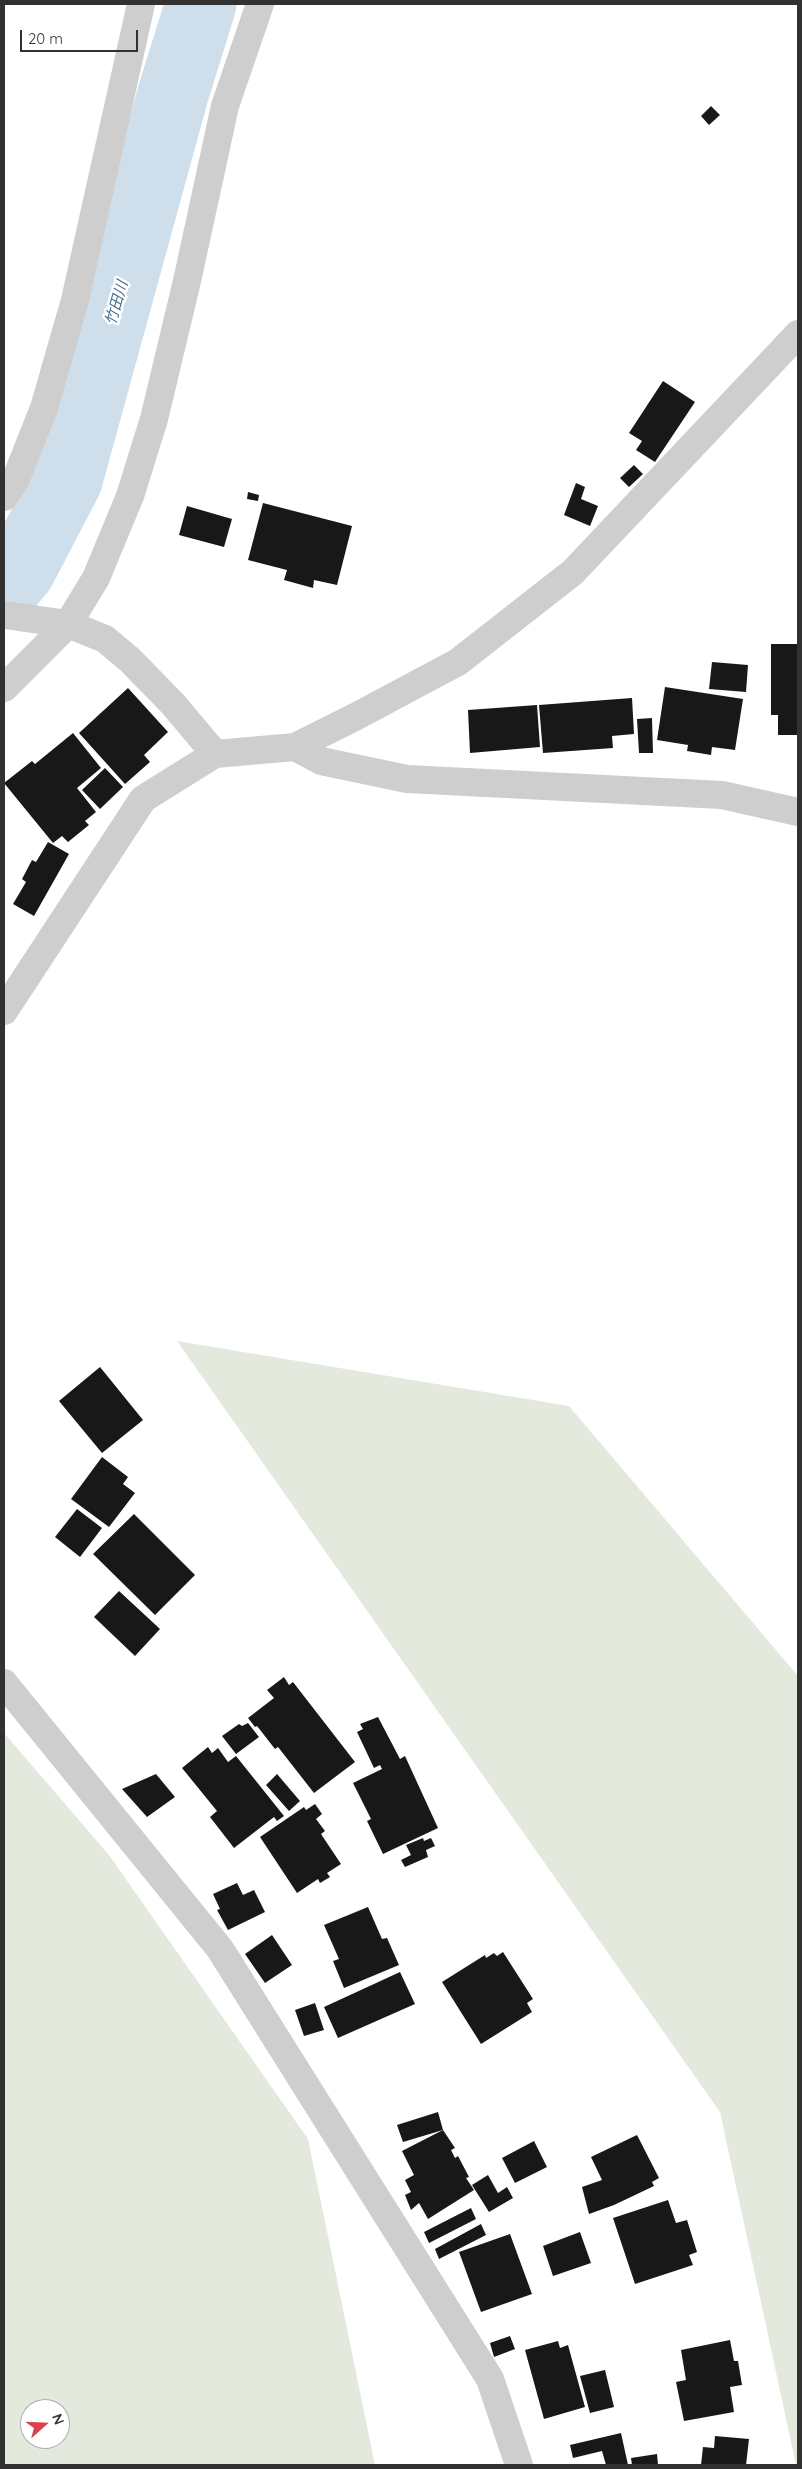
<!DOCTYPE html>
<meta charset="utf-8">
<style>
body{margin:0}
#map{position:relative;width:802px;height:2469px;overflow:hidden;background:#fff;font-family:Quicksand,sans-serif}
canvas{display:block}
.frame{position:absolute;inset:0;border:5px solid #313131;pointer-events:none}
.north{position:absolute;left:20px;top:2399px;width:50px;height:50px;box-sizing:border-box;background:#fff;border:1px solid #adadad;border-radius:50%;rotate:70deg;font-size:14px;font-weight:700;line-height:20px;text-align:center;color:#313131}
.north::after{content:'';display:block;margin:auto;width:18px;height:22px;background:#da414c;clip-path:polygon(50% 0,100% 100%,50% 72%,0 100%)}
.scale{position:absolute;left:20px;top:30px;width:118px;height:22px;box-sizing:border-box;border:2px solid #313131;border-top:0;padding-left:6px;font-size:15px;line-height:18px;white-space:nowrap;color:#313131;-webkit-text-stroke:4px #fff;paint-order:stroke}
</style>
<div id="map">
<canvas width="802" height="2469"></canvas>
<div class="frame"></div>
<div class="north">N</div>
<div class="scale">20 m</div>
</div>
<script>
const g = document.querySelector('canvas').getContext('2d');
g.lineJoin = 'round';
function fill(path, color) { g.fillStyle = color; g.fill(path, 'evenodd'); }
const toPath = rows => new Path2D(rows.map(r => 'M' + r).join(''));
function stroke(path, color, width, dash) { g.strokeStyle = color; g.lineWidth = width; g.lineCap = dash ? 'butt' : 'round'; g.setLineDash(dash || []); g.stroke(path); }
function write(font, color, halo, rows, align = 'center') {
  g.font = font + ' Quicksand,"Noto Sans JP",sans-serif'; g.lineWidth = 5; g.setLineDash([]); g.textBaseline = 'middle'; g.strokeStyle = halo; g.fillStyle = color; for (const [text, x, y, turn = 0] of rows) {
    g.save(); g.translate(x, y); g.rotate((+turn || 0) * Math.PI / 180); g.textAlign = isNaN(turn) ? turn : align; if (halo) g.strokeText(text, 0, 0); g.fillText(text, 0, 0); g.restore();
  }
}
const green = toPath([
 [177,1341,569,1406,798,1676,798,2465,796,2465,720,2112],
 [4,1733,109,1855,308,2139,375,2465,4,2465],
 [30,2409,60,2409,60,2439,30,2439]
]);
const river = toPath([
 [4,589,20,570,67,480,173,94,201,4]
]);
const building = toPath([
 [711,106,720,115,709,125,701,116],
 [663,381,695,402,655,462,636,450,642,441,629,433],
 [634,465,643,474,629,487,620,478],
 [576,483,585,487,581,499,598,506,590,526,564,515],
 [248,492,259,495,258,501,247,499],
 [263,503,352,526,337,585,314,580,313,588,284,580,287,570,248,560],
 [187,506,232,519,224,547,179,535],
 [771,644,798,644,798,735,778,735,778,715,771,715],
 [712,662,748,665,746,692,709,689],
 [665,687,743,699,735,750,712,747,711,755,687,751,688,745,657,740],
 [128,688,168,732,144,755,150,762,125,784,79,733],
 [632,698,634,734,612,736,613,748,543,753,539,705],
 [537,705,540,747,470,753,468,710],
 [652,718,653,753,639,753,637,719],
 [73,733,101,768,77,788,96,812,85,821,89,825,68,842,62,836,53,843,4,783,32,761,35,764],
 [105,768,123,787,100,809,82,790],
 [48,842,69,854,34,916,13,904,26,882,22,879,32,860,36,862],
 [100,1367,143,1420,102,1453,59,1401],
 [102,1457,128,1477,123,1484,135,1493,109,1527,71,1499],
 [77,1509,102,1528,80,1557,55,1537],
 [134,1514,195,1575,155,1615,93,1554],
 [119,1591,160,1629,135,1656,94,1617],
 [284,1677,289,1685,293,1682,355,1762,314,1793,278,1747,275,1749,257,1726,255,1727,248,1718,274,1698,267,1690],
 [378,1717,400,1759,405,1756,438,1828,383,1854,367,1821,371,1819,353,1783,382,1769,380,1765,374,1768,357,1732,363,1729,360,1724],
 [248,1723,259,1737,236,1754,222,1736,239,1724,242,1726],
 [208,1747,212,1753,218,1748,228,1762,236,1756,284,1816,277,1821,274,1817,234,1848,210,1817,217,1811,182,1768],
 [156,1774,175,1797,147,1817,122,1789],
 [277,1774,300,1801,289,1811,266,1785],
 [315,1804,322,1814,316,1819,325,1831,321,1834,341,1864,327,1873,330,1877,320,1883,318,1879,297,1893,260,1837,304,1807,306,1810],
 [423,1838,424,1841,431,1838,435,1846,426,1850,428,1857,405,1867,401,1860,411,1855,406,1845],
 [237,1883,243,1895,254,1890,265,1912,228,1930,217,1910,220,1909,213,1894],
 [368,1907,382,1939,387,1938,399,1965,344,1988,333,1961,339,1959,324,1925],
 [272,1935,292,1965,265,1983,245,1954],
 [503,1952,533,1999,527,2003,532,2012,481,2044,442,1982,485,1955,486,1958,494,1953,497,1956],
 [400,1972,415,2004,338,2038,324,2007],
 [315,2003,324,2030,304,2036,295,2010],
 [438,2112,443,2130,455,2148,451,2150,455,2158,458,2156,469,2177,466,2178,474,2190,428,2219,419,2203,411,2210,405,2195,411,2192,405,2180,414,2175,402,2151,443,2130,403,2142,397,2125],
 [637,2135,659,2178,652,2182,654,2186,614,2205,589,2214,582,2187,602,2180,591,2157],
 [534,2141,547,2167,515,2183,502,2158],
 [488,2175,498,2193,507,2187,513,2198,489,2212,472,2185],
 [668,2200,676,2223,687,2220,697,2252,689,2255,693,2265,635,2284,613,2218],
 [471,2208,476,2219,429,2243,424,2232],
 [481,2224,486,2235,439,2259,435,2249],
 [580,2232,591,2263,553,2276,543,2246],
 [510,2234,532,2294,481,2312,459,2252],
 [510,2336,515,2349,494,2357,490,2343],
 [730,2340,734,2361,738,2361,742,2385,730,2387,734,2412,684,2421,676,2382,686,2380,681,2350],
 [558,2341,560,2348,568,2345,585,2407,544,2419,525,2350],
 [605,2370,614,2407,590,2413,580,2376],
 [621,2433,628,2465,606,2465,602,2451,573,2458,570,2445],
 [715,2436,749,2439,746,2465,701,2465,703,2447,714,2448],
 [657,2454,658,2465,632,2465,631,2458]
]);
const minor = toPath([
 [4,497,15,481,44,408,75,300,141,4],
 [4,615,68,624,105,639,130,660,173,704,215,754],
 [4,688,68,624,96,578,130,496,154,419,187,281,225,106,260,4],
 [295,747,321,761,407,779,722,795,798,812],
 [4,1011,143,799,215,754,295,747,355,717,458,662,573,572,798,334],
 [4,1683,220,1949,490,2379,519,2465]
]);
const waterNames = [
 ["竹田川",117,303,-74]
];
fill(green, '#e4e9dd');
stroke(river, '#cedfeb', 71);
fill(building, '#181818');
stroke(minor, '#cecece', 28);
write('italic 15px', '#43718e', '#fff', waterNames);
</script>
